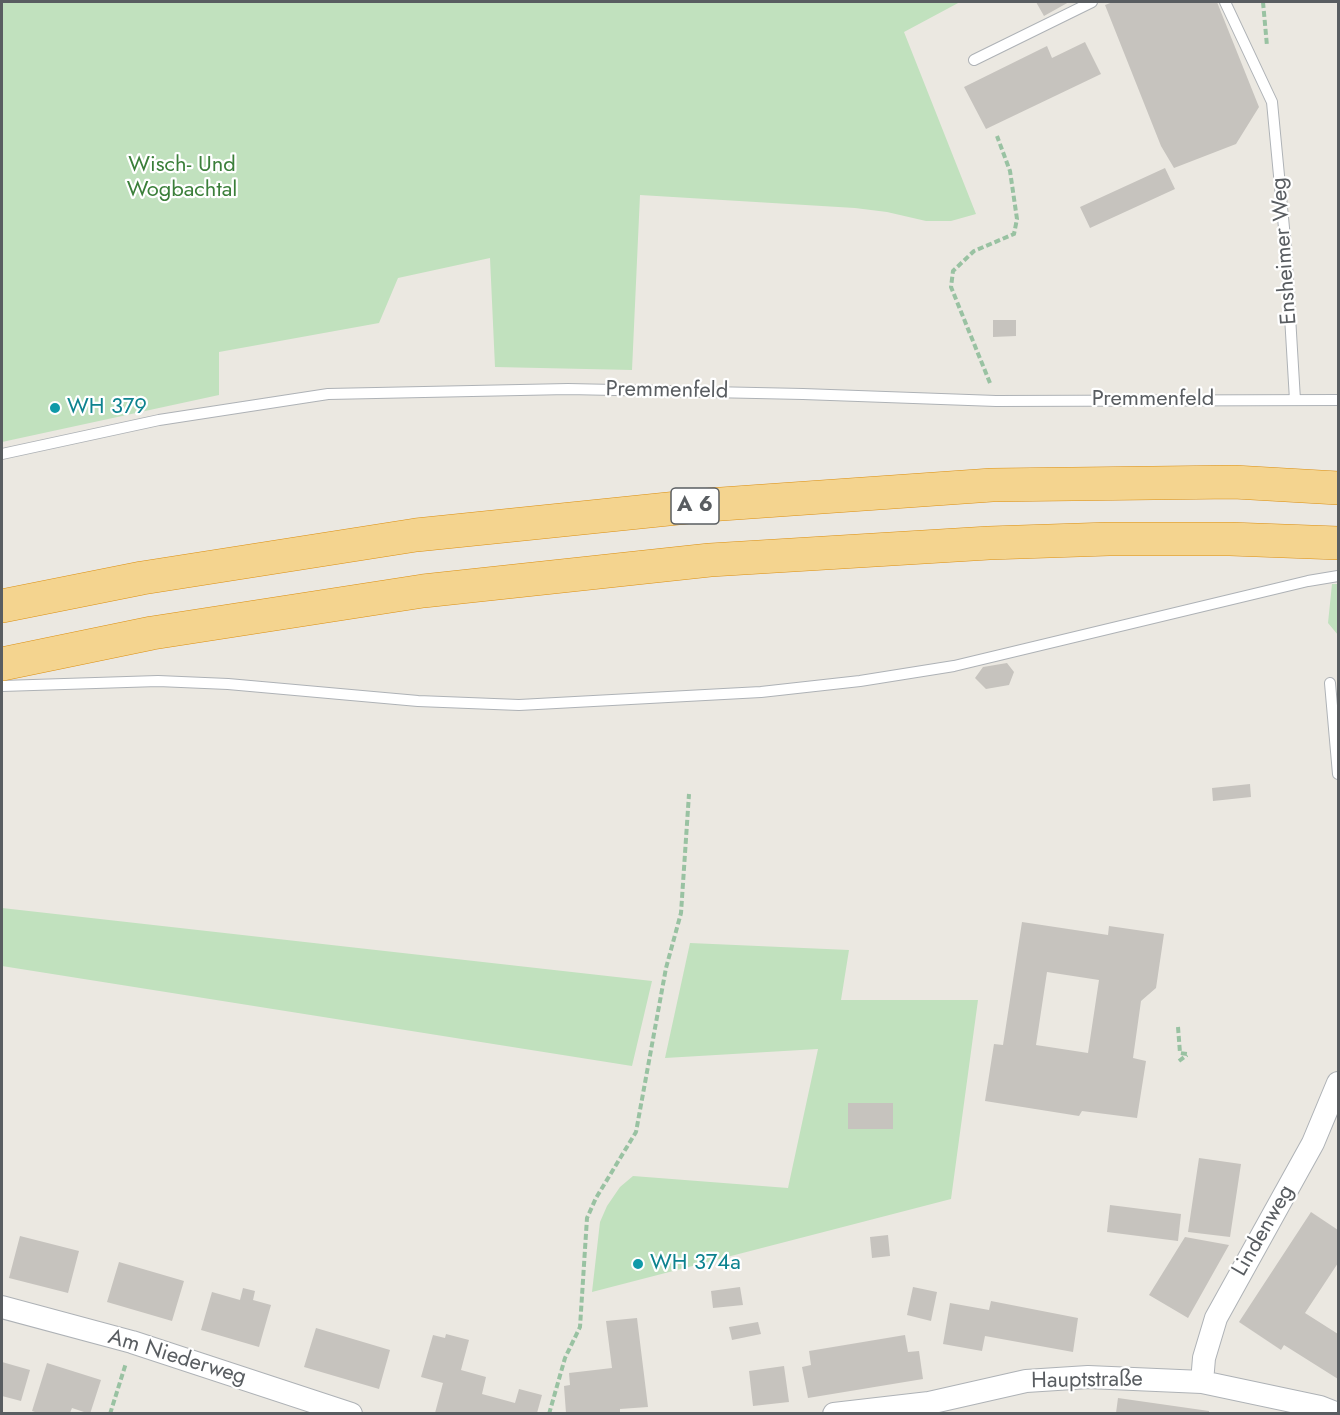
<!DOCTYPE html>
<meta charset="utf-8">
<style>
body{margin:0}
#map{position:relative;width:1340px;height:1415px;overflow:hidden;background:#ebe8e1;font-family:Jost,sans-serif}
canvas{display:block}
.frame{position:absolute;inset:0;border:3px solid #595d61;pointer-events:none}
</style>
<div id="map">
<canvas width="1340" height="1415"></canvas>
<div class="frame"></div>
</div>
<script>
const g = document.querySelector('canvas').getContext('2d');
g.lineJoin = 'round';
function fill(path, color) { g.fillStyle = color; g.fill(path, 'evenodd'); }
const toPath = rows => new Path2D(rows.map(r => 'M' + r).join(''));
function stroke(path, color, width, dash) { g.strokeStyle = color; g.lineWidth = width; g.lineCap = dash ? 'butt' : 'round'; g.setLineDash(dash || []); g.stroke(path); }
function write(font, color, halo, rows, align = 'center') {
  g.font = font + ' Jost,sans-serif'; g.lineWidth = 4.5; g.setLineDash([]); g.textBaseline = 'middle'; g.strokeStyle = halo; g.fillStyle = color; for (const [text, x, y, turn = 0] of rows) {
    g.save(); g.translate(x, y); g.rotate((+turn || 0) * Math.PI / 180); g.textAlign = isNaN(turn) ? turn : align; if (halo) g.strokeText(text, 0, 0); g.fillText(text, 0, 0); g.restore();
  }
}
const green = toPath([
 [2,2,960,2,904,32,976,214,951,221,926,221,887,212,855,208,640,195,632,370,495,367,490,258,398,278,379,323,219,352,219,395,2,442],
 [1332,584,1338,584,1338,635,1328,623],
 [2,908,652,981,632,1066,2,966],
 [690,943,849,950,841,1000,978,1000,951,1199,592,1292,600,1222,607,1206,620,1187,633,1176,788,1188,818,1049,665,1058]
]);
const building = toPath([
 [1036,2,1069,2,1044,16],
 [1113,2,1217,2,1259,107,1236,144,1174,168,1161,146,1105,5],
 [1085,42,1101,74,986,129,964,87,1047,46,1052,58],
 [1165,168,1175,189,1090,228,1080,207],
 [993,320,1016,320,1016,336,993,337],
 [1007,663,1014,672,1009,685,986,689,975,678,983,667],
 [1250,784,1251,797,1213,801,1212,788],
 [1022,922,1108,935,1109,926,1164,934,1156,988,1141,1001,1133,1058,1146,1061,1137,1118,1082,1111,1079,1116,985,1101,994,1044,1003,1045],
 [1047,972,1099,980,1088,1053,1036,1045],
 [848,1103,893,1103,893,1129,848,1129],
 [1199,1158,1241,1164,1230,1237,1188,1232],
 [1110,1205,1181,1214,1178,1241,1107,1232],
 [1311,1212,1338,1230,1338,1263,1305,1313,1338,1334,1338,1379,1284,1345,1281,1350,1239,1322],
 [888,1235,890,1256,872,1258,870,1237],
 [20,1236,79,1251,68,1293,9,1278],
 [1185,1237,1229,1245,1188,1318,1149,1295],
 [119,1262,184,1281,172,1321,107,1302],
 [740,1287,743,1305,713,1308,711,1291],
 [913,1287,937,1292,931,1321,907,1315],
 [243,1288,255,1291,253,1300,271,1305,259,1347,201,1330,212,1292,240,1300],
 [991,1301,1078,1318,1073,1352,985,1336,982,1351,943,1344,950,1303,989,1310],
 [637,1318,648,1407,620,1409,620,1413,566,1413,564,1386,570,1385,569,1373,612,1368,606,1321],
 [758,1322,761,1334,732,1340,729,1327],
 [316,1328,390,1350,379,1389,304,1367],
 [446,1334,469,1340,461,1370,486,1377,482,1394,515,1403,519,1389,542,1395,537,1413,435,1413,443,1383,421,1377,433,1335,445,1338],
 [905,1335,908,1352,919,1351,923,1379,808,1398,802,1367,811,1365,809,1351],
 [2,1362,30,1370,21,1401,2,1396],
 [47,1363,101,1380,90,1414,72,1408,70,1413,38,1413,32,1411],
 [784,1366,789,1402,753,1406,749,1371],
 [1118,1398,1209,1411,1209,1413,1116,1413]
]);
const path = toPath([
 [1263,2,1267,46],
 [990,383,951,287,953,271,974,251,1014,234,1017,219,1010,171,997,136],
 [1178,1027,1180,1053,1187,1054],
 [1179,1061,1187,1055],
 [110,1414,126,1363],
 [549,1414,565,1358,580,1327,587,1218,596,1198,636,1132,666,968,681,913,689,794]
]);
const service = toPath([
 [1225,2,1272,102,1286,249,1295,400],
 [974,60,1092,2],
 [2,454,159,420,328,394,568,389,803,394,996,401,1338,400],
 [1330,683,1338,774],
 [2,686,158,681,228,684,418,701,519,705,761,692,860,681,954,666,1308,581,1338,576]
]);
const minor = toPath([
 [2,1307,132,1342,351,1414],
 [1202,1382,1204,1358,1216,1318,1313,1143,1338,1083],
 [834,1414,929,1403,1026,1381,1088,1377,1202,1382,1320,1407,1338,1414]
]);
const motorway = toPath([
 [2,606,142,578,416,535,707,505,992,485,1234,482,1338,488],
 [2,664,152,633,423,591,710,560,989,543,1109,539,1230,539,1338,543]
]);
const markers = [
 [55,408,6,"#0f9aa8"],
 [638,1264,6,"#0f9aa8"]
];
const shields = [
 [695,506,48]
];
const shieldNames = [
 ["A 6",695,506]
];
const parkNames = [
 ["Wisch- Und",182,166],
 ["Wogbachtal",182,191]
];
const streetNames = [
 ["Ensheimer Weg",1285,251,-94],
 ["Premmenfeld",667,391,1],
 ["Premmenfeld",1153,400],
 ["Lindenweg",1264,1231,-60],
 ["Am Niederweg",177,1358,17],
 ["Hauptstraße",1087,1381,-1]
];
const cultureNames = [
 ["WH 379",67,408],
 ["WH 374a",650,1264]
];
fill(green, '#c1e1be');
fill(building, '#c6c3be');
stroke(service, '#aeb2b6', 12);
stroke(minor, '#aeb2b6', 24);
stroke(motorway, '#db8f11', 34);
stroke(path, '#99c2a2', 4, [6, 3]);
stroke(service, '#fff', 10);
stroke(minor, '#fff', 22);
stroke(motorway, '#f4d48f', 33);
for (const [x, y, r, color] of markers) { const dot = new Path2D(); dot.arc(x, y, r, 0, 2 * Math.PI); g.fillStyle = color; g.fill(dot); stroke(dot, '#fff', 2); }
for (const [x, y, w] of shields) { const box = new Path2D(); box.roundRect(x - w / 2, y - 18, w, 36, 4.5); g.fillStyle = '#fff'; g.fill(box); stroke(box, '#595d61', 1.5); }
write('bold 21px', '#595d61', null, shieldNames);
write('22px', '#3b7f3a', '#fff', parkNames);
write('22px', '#595d61', '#fff', streetNames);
write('22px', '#0d838f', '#fff', cultureNames, 'left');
</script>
